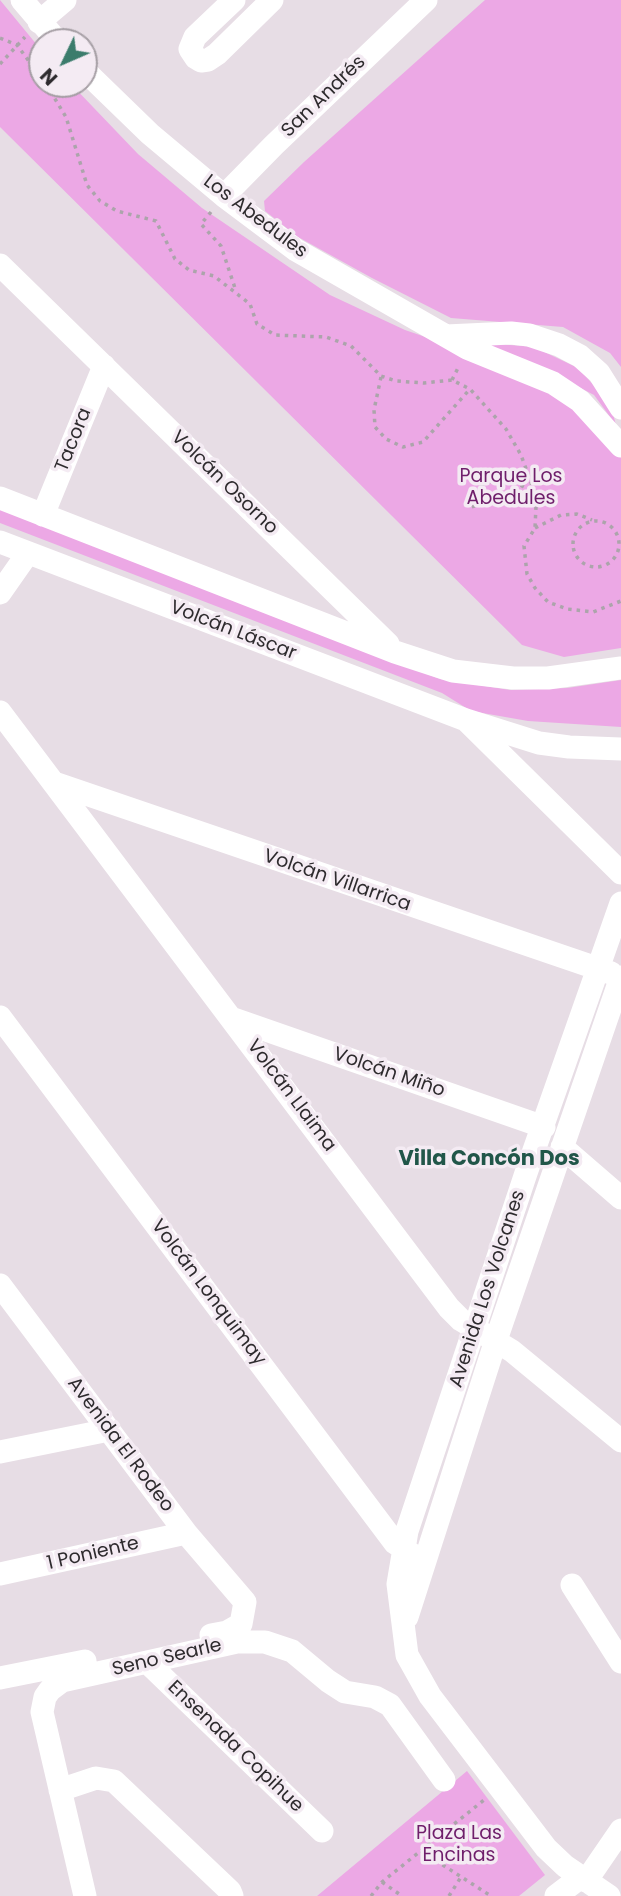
<!DOCTYPE html>
<meta charset="utf-8">
<style>
body{margin:0}
#map{position:relative;width:621px;height:1896px;overflow:hidden;background:#e7dde5;font-family:Poppins,sans-serif}
canvas{display:block}
.north{position:absolute;left:28px;top:28px;width:70px;height:70px;box-sizing:border-box;background:#f4ebf3;border:2px solid #a59ea4;border-radius:50%;rotate:226deg;font-size:19px;font-weight:700;line-height:28px;text-align:center;color:#2e2b2e}
.north::after{content:'';display:block;margin:auto;width:24px;height:32px;background:#3b7c6c;clip-path:polygon(50% 0,100% 100%,50% 72%,0 100%)}
</style>
<div id="map">
<canvas width="621" height="1896"></canvas>
<div class="north">N</div>
</div>
<script>
const g = document.querySelector('canvas').getContext('2d');
g.lineJoin = 'round';
function fill(path, color) { g.fillStyle = color; g.fill(path, 'evenodd'); }
const toPath = rows => new Path2D(rows.map(r => 'M' + r).join(''));
function stroke(path, color, width, dash) { g.strokeStyle = color; g.lineWidth = width; g.lineCap = dash ? 'butt' : 'round'; g.setLineDash(dash || []); g.stroke(path); }
function write(font, color, halo, rows, align = 'center') {
  g.font = font + ' Poppins,sans-serif'; g.lineWidth = 7; g.setLineDash([]); g.textBaseline = 'middle'; g.strokeStyle = halo; g.fillStyle = color; for (const [text, x, y, turn = 0] of rows) {
    g.save(); g.translate(x, y); g.rotate((+turn || 0) * Math.PI / 180); g.textAlign = isNaN(turn) ? turn : align; if (halo) g.strokeText(text, 0, 0); g.fillText(text, 0, 0); g.restore();
  }
}
const green = toPath([
 [0,0,42,51,42,84,71,84,138,154,202,208,330,295,405,330,446,344,564,399,621,455,621,648,564,657,522,645,0,127],
 [485,0,621,0,621,367,610,353,563,327,451,318,372,278,298,237,265,211,264,201,304,162],
 [474,342,534,347,578,368,610,403,616,425,594,395,532,363],
 [0,508,440,679,510,690,567,688,621,680,621,727,528,721,471,711,442,693,0,523],
 [467,1771,545,1875,519,1896,317,1896]
]);
const path = toPath([
 [0,38,17,45,42,79],
 [0,64,25,37],
 [46,84,66,117,87,185,100,201,117,211,156,221,175,259,189,270,214,276,250,304,257,324,275,335,326,337,351,346,381,376,396,381,424,383,452,380,470,389,506,429,521,455,531,482,536,506,535,528,524,546,527,574,535,588,548,602,567,609,593,612,621,601],
 [211,212,201,224,221,246,236,291],
 [381,377,374,410,375,427,386,439,403,447,423,442,470,389],
 [452,380,459,366],
 [474,508,471,500,476,490,491,481,513,481,533,492],
 '573 544a23 23 0 1 1 46 0a23 23 0 1 1-46 0Z',
 [535,528,561,515,577,514,592,520],
 [421,1851,491,1896],
 [382,1882,402,1896],
 [371,1896,382,1882,484,1800],
 [449,1896,461,1877]
]);
const minor = toPath([
 [22,0,58,42],
 [234,0,195,37,190,49,196,58,201,61,208,60,217,54,272,0],
 [39,22,65,0],
 [84,70,150,134,224,196,296,250,467,348,553,383,580,401,621,446],
 [224,196,274,145,426,0],
 [0,265,388,644],
 [446,336,511,333,529,335,559,345,580,356,599,373,621,408],
 [0,498,395,652,453,671,513,678,548,678,621,668],
 [43,515,104,366],
 [0,542,466,720,539,743,569,747,621,749],
 [0,593,28,553],
 [0,712,449,1308,461,1320,512,1351,621,1441],
 [468,722,621,873],
 [54,783,611,973],
 [0,1017,395,1543,413,1555],
 [234,1019,544,1127],
 [562,1147,621,1198],
 [0,1285,186,1533,245,1602,241,1624,227,1632,211,1635],
 [0,1452,109,1430],
 [0,1574,186,1533],
 [572,1585,621,1662],
 [407,1617,496,1340,621,977],
 [148,1663,322,1831],
 [0,1678,85,1661],
 [60,1790,96,1778,114,1781,230,1891,232,1896],
 [586,1881,621,1830],
 [85,1896,42,1712,45,1697,50,1690,62,1681,237,1642,265,1642,292,1651,328,1681,345,1692,375,1697,390,1705,444,1780],
 [556,1896,581,1877],
 [609,1896,565,1866,546,1848,430,1696,407,1655,398,1584,407,1531,526,1173,621,903]
]);
const streetNames = [
 ["San Andrés",324,97,-44],
 ["Los Abedules",255,217,37],
 ["Tacora",74,440,-68],
 ["Volcán Osorno",224,483,44],
 ["Volcán Láscar",233,631,21],
 ["Volcán Villarrica",337,881,19],
 ["Volcán Miño",389,1073,19],
 ["Volcán Llaima",291,1096,53],
 ["Avenida Los Volcanes",488,1289,-72],
 ["Volcán Lonquimay",208,1293,53],
 ["Avenida El Rodeo",120,1445,53],
 ["1 Poniente",93,1554,-13],
 ["Seno Searle",167,1658,-13],
 ["Ensenada Copihue",235,1747,44]
];
const parkNames = [
 ["Parque Los",511,477],
 ["Abedules",511,499],
 ["Plaza Las",459,1834],
 ["Encinas",459,1856]
];
const neighbourhoodNames = [
 ["Villa Concón Dos",489,1160]
];
fill(green, '#eca8e5');
stroke(path, '#aca4ab', 3.5, [3.5, 5]);
stroke(minor, '#fff', 23);
write('19px', '#2e2b2e', '#f4ebf3', streetNames);
write('19px', '#6f1e6b', '#f4ebf3', parkNames);
write('bold 21px', '#215649', '#f4ebf3', neighbourhoodNames);
</script>
